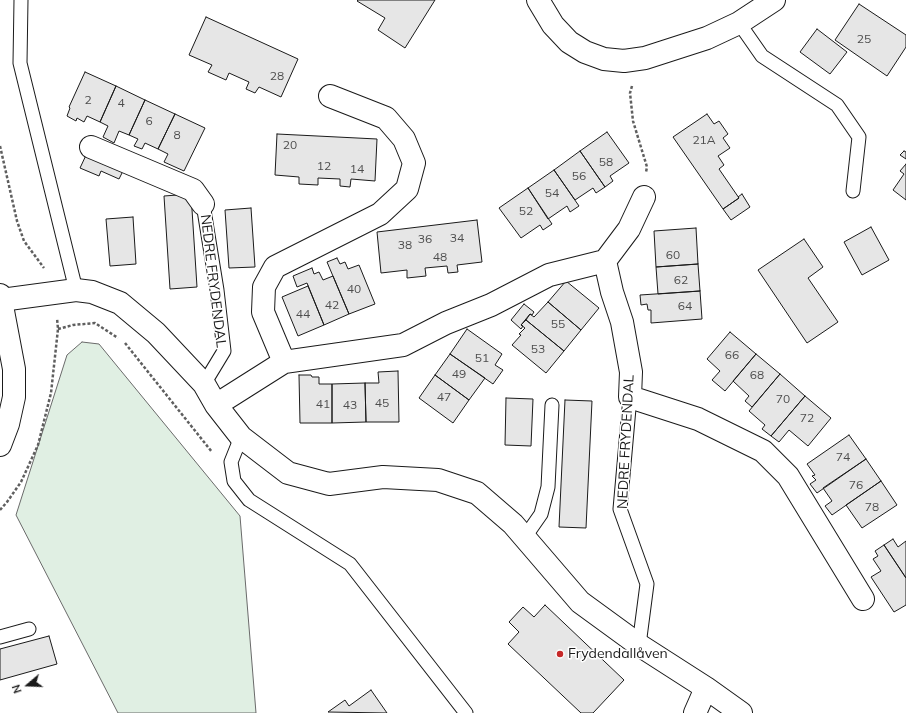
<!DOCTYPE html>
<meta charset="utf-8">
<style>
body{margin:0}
#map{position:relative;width:906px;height:713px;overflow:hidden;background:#fff;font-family:Mulish,sans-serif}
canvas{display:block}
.north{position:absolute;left:8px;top:665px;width:40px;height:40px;-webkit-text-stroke:3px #fff;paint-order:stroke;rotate:251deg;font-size:11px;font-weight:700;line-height:16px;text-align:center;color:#1a1a1a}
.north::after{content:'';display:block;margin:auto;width:14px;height:18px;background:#1a1a1a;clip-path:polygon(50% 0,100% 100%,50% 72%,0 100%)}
</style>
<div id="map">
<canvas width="906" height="713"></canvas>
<div class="north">N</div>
</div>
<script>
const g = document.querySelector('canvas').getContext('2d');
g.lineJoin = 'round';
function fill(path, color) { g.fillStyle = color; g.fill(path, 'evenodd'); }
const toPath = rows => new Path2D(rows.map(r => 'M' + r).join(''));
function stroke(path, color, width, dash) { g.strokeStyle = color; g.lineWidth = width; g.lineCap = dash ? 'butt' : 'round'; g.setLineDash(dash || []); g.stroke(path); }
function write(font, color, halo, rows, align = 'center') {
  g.font = font + ' Mulish,sans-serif'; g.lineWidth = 3; g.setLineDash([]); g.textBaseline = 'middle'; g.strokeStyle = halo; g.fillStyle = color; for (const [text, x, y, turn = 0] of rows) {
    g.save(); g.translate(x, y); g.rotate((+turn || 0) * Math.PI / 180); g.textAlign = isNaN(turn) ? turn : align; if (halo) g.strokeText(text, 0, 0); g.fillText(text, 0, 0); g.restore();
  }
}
const green = toPath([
 [82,342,99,344,240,516,256,713,118,713,16,515,67,355,82,342]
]);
const building = toPath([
 [358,0,435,0,405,48,378,30,385,18,357,1,358,0],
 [859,4,906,35,906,47,887,76,835,40,859,4],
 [206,17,298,59,281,97,259,87,255,93,246,89,249,82,229,73,226,80,208,72,212,65,189,55,206,17],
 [817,29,847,52,830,74,800,52,817,29],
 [85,72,116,86,100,122,87,116,84,122,77,118,76,121,67,116,70,108,69,107,85,72],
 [116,86,145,100,129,135,119,131,114,143,103,137,108,126,100,122,116,86],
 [145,100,175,114,158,149,145,143,142,149,134,146,138,139,129,135,145,100],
 [175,114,205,128,184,171,164,162,168,154,158,149,175,114],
 [707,114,714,124,719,121,728,134,723,138,730,148,718,156,724,165,719,169,739,198,723,209,673,137,707,114],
 [607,132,629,163,610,176,613,181,605,187,580,151,607,132],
 [277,134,377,139,375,181,351,179,350,187,340,186,340,179,318,178,318,185,299,184,299,177,275,175,277,134],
 [88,151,125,167,119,179,101,171,99,176,80,168,88,151],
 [580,151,605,187,596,193,593,188,575,200,554,170,580,151],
 [904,151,906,152,906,159,900,155,904,151],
 [906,164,906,200,893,190,904,174,900,171,906,164],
 [554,170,579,206,570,212,567,206,548,219,528,188,554,170],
 [528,188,552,224,543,230,540,225,521,238,499,208,528,188],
 [191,194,197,287,170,289,164,196,191,194],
 [742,194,750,207,731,220,723,209,739,198,738,197,742,194],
 [251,208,255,267,229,268,225,210,251,208],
 [133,217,136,264,110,266,106,219,133,217],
 [477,220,482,262,457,265,458,272,448,273,447,266,425,268,426,276,407,278,407,270,381,273,377,232,477,220],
 [871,227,889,260,862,275,844,242,871,227],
 [696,228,698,264,656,267,654,231,696,228],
 [804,239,823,267,808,278,838,322,807,343,758,270,804,239],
 [337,258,340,264,345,262,348,269,359,265,375,304,349,314,327,262,337,258],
 [698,264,700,291,658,294,656,267,698,264],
 [312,268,314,274,319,272,323,280,333,276,349,314,324,325,307,283,297,287,293,276,312,268],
 [566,281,599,308,581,330,548,302,566,281],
 [308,286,324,325,298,336,282,297,308,286],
 [700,291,702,319,651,323,651,310,648,310,647,304,641,305,640,295,700,291],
 [548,302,581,330,564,351,526,320,530,314,534,317,548,302],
 [524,304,534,312,532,315,530,314,521,325,523,326,521,329,511,320,524,304],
 [526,320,564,351,546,373,512,345,521,335,519,334,525,328,521,325,526,320],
 [467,329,502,354,495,365,503,370,493,384,450,354,467,329],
 [730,332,756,354,725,391,712,380,720,371,707,359,730,332],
 [450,354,485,378,469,400,435,375,450,354],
 [756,354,780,374,752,407,745,401,749,396,733,381,756,354],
 [398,371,399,422,366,422,365,383,379,383,378,372,398,371],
 [780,374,805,396,771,436,762,429,765,425,749,411,780,374],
 [299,375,311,375,312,377,319,377,319,384,332,384,332,423,300,423,299,375],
 [435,375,469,400,453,423,419,398,435,375],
 [365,383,366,422,332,423,332,384,365,383],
 [805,396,831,418,808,446,789,430,779,442,771,436,805,396],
 [506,398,533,399,531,446,505,445,506,398],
 [565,400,592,401,586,528,559,527,565,400],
 [849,435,866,459,817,493,810,484,816,480,812,476,815,475,807,464,849,435],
 [866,459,881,481,832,515,825,506,832,501,823,488,866,459],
 [881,481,897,505,862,528,846,505,881,481],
 [893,539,898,547,906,541,906,578,884,545,893,539],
 [884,545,906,578,906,605,894,612,871,577,881,571,873,559,878,556,875,551,884,545],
 [545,605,624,680,593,713,581,713,508,644,519,632,509,622,523,607,534,617,545,605],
 [49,636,57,664,0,680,0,649,49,636],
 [371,690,387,713,328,712,345,700,349,706,371,690]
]);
const path = toPath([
 [632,86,630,93,633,121,647,167,646,172],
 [0,146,17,221,24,241,44,268],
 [58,329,73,325,95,323,118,338],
 [125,343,212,452],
 [0,510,7,502,21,482,38,445,51,393,58,329,57,318]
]);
const service = toPath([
 [21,0,20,63,76,290],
 [739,23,762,56,837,105,859,137,853,191],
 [203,204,217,290,224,351,204,384],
 [630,397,620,509,647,584,639,645],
 [241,437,231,462,234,481,249,500,350,564,466,713],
 [525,537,541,514,548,487,552,405],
 [0,637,29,629]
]);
const minor = toPath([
 [538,0,553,25,569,42,585,52,604,59,624,61,645,58,707,38,739,23,774,0],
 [91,147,193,190,203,204],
 [605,261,612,292,622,322,631,372,630,397,698,419,763,451,788,476,863,599],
 [1,300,76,290,92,292,120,303,156,333,204,384,216,405,241,437,288,473,329,484,383,477,438,480,477,493,513,524,580,602,639,645,706,688,741,713],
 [284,362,263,312,264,287,275,267,380,214,407,189,414,163,404,139,386,118,330,96],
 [216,405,284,362,403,345,446,323,491,305,549,275,605,261,629,229,644,197],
 [695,713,706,688]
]);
const secondary = toPath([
 [0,295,14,369,14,397,8,424,0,445]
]);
const markers = [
 [560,654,4,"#c62828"]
];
const numberNames = [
 ["25",864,39],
 ["28",277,76],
 ["2",88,100],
 ["4",121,103],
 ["6",149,121],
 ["8",177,135],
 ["21A",704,140],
 ["20",290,145],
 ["58",606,162],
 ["12",324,166],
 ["14",357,169],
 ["56",579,176],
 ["54",552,193],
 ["52",526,211],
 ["34",457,238],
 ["36",425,239],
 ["38",405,245],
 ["60",673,255],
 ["48",440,257],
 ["62",681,280],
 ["40",354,289],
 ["42",332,305],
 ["64",685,306],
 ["44",303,314],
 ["55",558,324],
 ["53",538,349],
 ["66",732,355],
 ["51",482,358],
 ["49",459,374],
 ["68",757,375],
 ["47",444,397],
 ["70",783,399],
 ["45",382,403],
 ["41",323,404],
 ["43",350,405],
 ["72",807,418],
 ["74",843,457],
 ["76",856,485],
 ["78",872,507]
];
const streetNames = [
 ["NEDRE FRYDENDAL",213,281,83],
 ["NEDRE FRYDENDAL",626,442,-87]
];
const poiNames = [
 ["Frydendallåven",568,654]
];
fill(green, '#e0efe3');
stroke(green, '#6a6a6a', 1);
fill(building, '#e6e6e6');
stroke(building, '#1a1a1a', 1);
stroke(service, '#1a1a1a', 15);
stroke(minor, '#1a1a1a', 24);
stroke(secondary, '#1a1a1a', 24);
stroke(path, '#5f5f5f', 2.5, [3, 2]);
stroke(service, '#fff', 13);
stroke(minor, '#fff', 22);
stroke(secondary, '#fff', 22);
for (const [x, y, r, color] of markers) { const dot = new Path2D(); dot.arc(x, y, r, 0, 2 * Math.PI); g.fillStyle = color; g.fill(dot); stroke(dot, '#fff', 1.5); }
write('12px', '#4d4d4d', null, numberNames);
write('14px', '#1a1a1a', '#fff', streetNames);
write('14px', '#1a1a1a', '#fff', poiNames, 'left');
</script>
